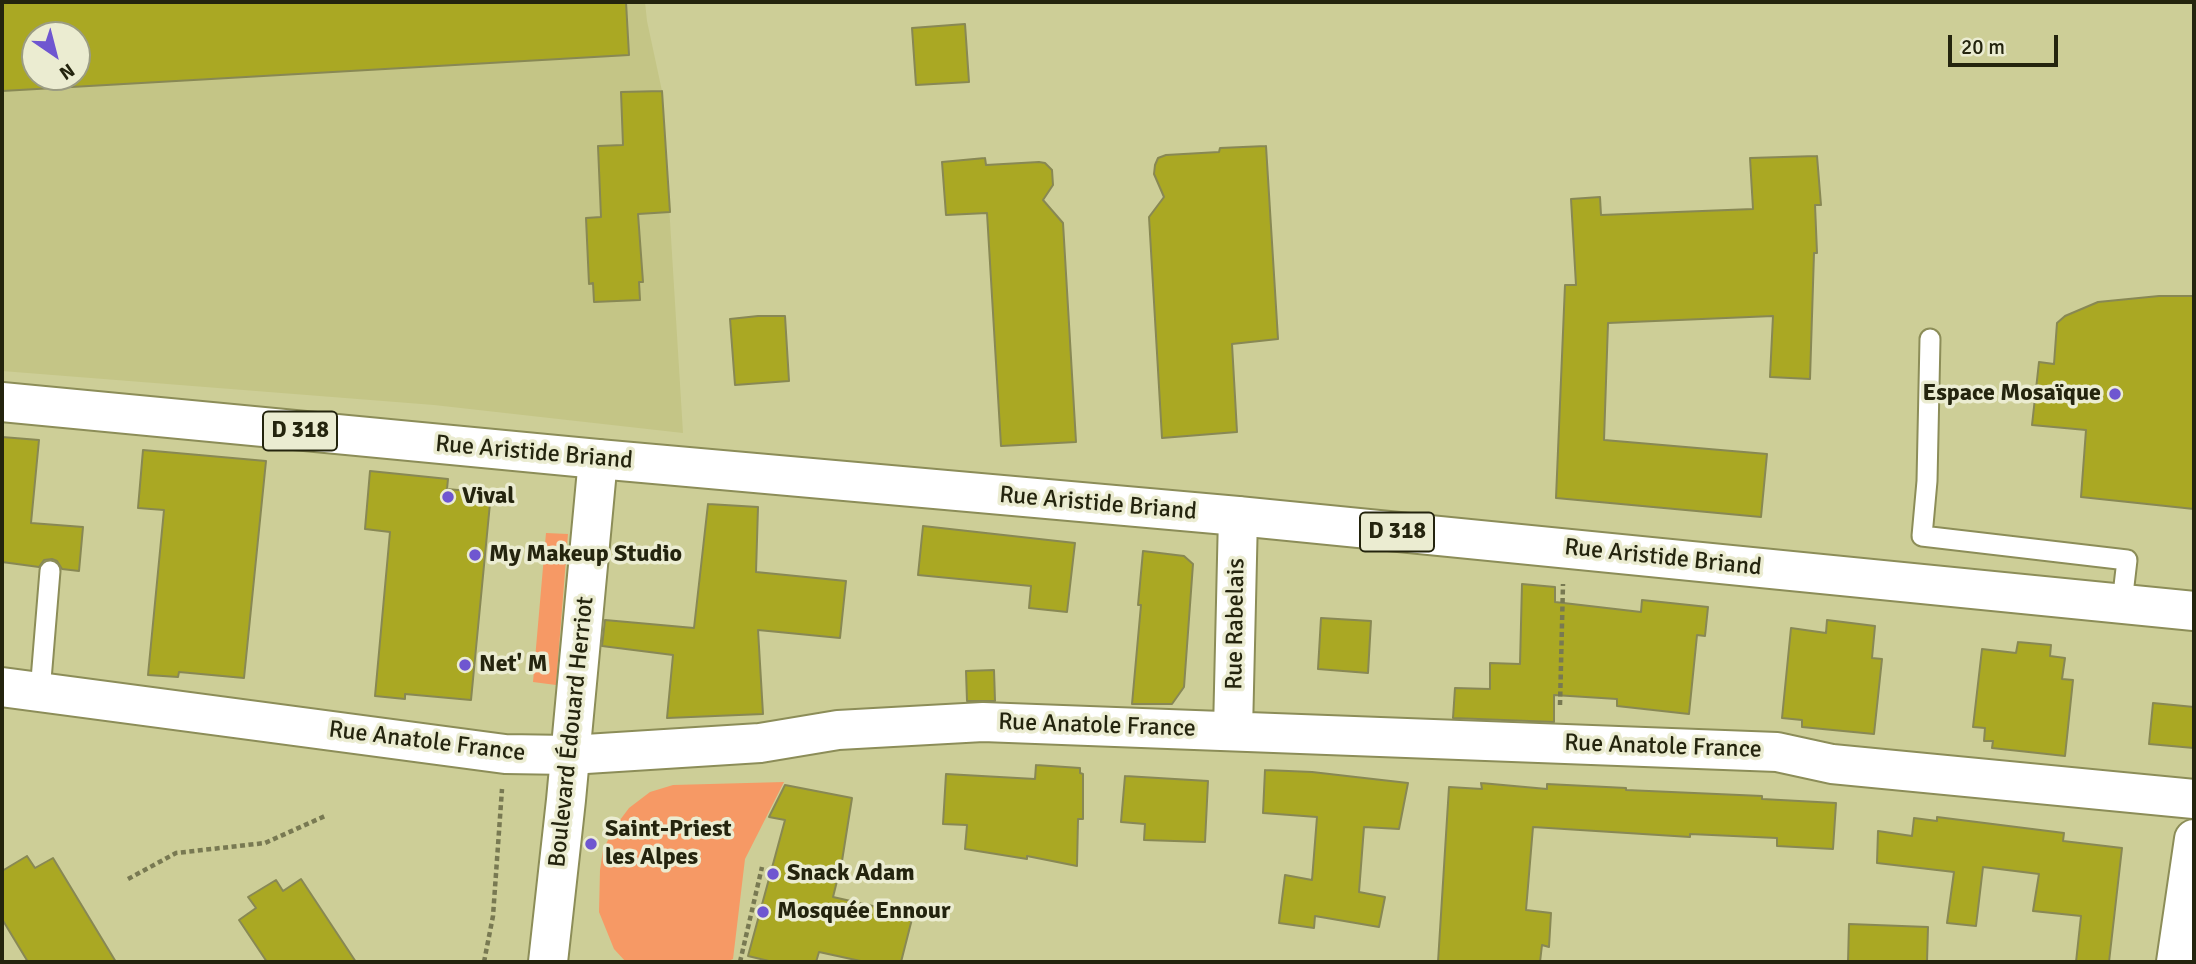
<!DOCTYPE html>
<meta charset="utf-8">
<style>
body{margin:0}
#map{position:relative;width:2196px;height:964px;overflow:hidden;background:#cdce97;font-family:Signika,sans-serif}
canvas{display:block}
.frame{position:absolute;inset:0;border:4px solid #24240e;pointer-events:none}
.north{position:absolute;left:21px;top:21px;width:70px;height:70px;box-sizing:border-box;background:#ebecd1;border:2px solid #9b9c83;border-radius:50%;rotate:145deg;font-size:19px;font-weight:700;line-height:28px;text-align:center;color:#24240e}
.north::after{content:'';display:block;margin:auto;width:24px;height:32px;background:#6f56d0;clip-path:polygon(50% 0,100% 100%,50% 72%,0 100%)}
.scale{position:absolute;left:1948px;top:35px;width:110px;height:32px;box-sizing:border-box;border:4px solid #24240e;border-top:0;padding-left:9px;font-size:21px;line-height:24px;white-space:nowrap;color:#24240e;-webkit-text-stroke:5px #ebecd1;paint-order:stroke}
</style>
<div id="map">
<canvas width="2196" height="964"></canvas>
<div class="frame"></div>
<div class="north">N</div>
<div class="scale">20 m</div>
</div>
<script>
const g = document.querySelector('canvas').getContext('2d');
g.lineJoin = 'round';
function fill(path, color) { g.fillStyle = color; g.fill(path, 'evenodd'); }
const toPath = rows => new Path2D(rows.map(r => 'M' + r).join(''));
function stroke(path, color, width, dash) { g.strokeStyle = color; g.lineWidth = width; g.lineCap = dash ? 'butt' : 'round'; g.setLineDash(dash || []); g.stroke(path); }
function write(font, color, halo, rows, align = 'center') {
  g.font = font + ' Signika,sans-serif'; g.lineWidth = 7; g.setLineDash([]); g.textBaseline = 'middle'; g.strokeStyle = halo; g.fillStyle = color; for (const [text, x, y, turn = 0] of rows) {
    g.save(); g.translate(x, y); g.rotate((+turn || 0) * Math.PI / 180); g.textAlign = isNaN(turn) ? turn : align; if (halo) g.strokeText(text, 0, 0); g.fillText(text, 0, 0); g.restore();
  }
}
const built = toPath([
 [2,2,645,2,647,21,662,91,683,433,434,405,2,371],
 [35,35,77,35,77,77,35,77]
]);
const green = toPath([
 [546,533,568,534,556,685,533,682],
 [784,782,745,859,733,959,726,962,626,962,614,949,599,912,600,870,603,850,614,828,629,808,650,792,673,785]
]);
const building = toPath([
 [2,2,626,2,629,55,2,91,2,2],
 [35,35,77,35,77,77,35,77,35,35],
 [965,24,969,82,916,85,912,28,965,24],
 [662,91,670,212,638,214,643,282,639,282,640,300,594,302,593,283,589,284,586,218,601,217,598,146,623,145,621,92,662,91],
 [1266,146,1278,339,1232,344,1237,432,1162,438,1149,217,1164,197,1154,174,1155,165,1158,158,1166,155,1219,152,1220,148,1266,146],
 [1817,156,1821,205,1815,205,1817,253,1814,253,1810,379,1770,377,1773,316,1608,323,1604,440,1767,454,1761,517,1556,498,1565,285,1576,285,1571,199,1600,197,1601,215,1753,209,1750,158,1817,156],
 [985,158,986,165,1039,162,1045,163,1052,170,1053,185,1043,200,1063,223,1076,442,1001,446,987,213,946,215,942,162,985,158],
 [2159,296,2194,296,2194,509,2081,497,2086,430,2032,425,2039,362,2054,364,2057,323,2065,316,2098,302,2159,296],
 [758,316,785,316,789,381,735,385,730,319,758,316],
 [2,437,39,440,31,523,83,527,79,571,62,569,57,561,52,559,44,560,39,567,2,562,2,437],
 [143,450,266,461,244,678,179,672,178,677,148,675,164,510,138,508,143,450],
 [370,471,448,479,447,489,491,493,471,700,405,694,405,699,375,696,390,532,365,529,370,471],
 [708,504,758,507,756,572,846,581,840,638,758,630,763,714,667,718,673,655,602,646,605,620,694,628,708,504],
 [923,526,1075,543,1067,612,1029,608,1031,586,918,575,923,526],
 [1143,551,1184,556,1193,564,1184,687,1172,704,1132,704,1141,605,1138,605,1143,551],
 [1522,584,1555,587,1555,602,1641,612,1642,600,1708,607,1705,636,1697,635,1689,714,1617,706,1617,699,1554,695,1554,722,1453,718,1455,688,1490,689,1490,663,1520,664,1522,584],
 [1321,618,1371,621,1368,673,1318,669,1321,618],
 [1827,620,1875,626,1872,658,1882,659,1874,734,1802,727,1802,720,1782,718,1791,628,1826,633,1827,620],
 [2018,642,2051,645,2050,656,2065,658,2062,679,2073,680,2065,756,1992,748,1993,741,1984,741,1985,728,1973,727,1982,649,2016,653,2018,642],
 [994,670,995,701,967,701,966,671,994,670],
 [2153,703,2194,707,2194,748,2149,744,2153,703],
 [1036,765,1080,768,1080,773,1083,774,1083,819,1078,819,1077,866,1027,856,1027,859,965,849,967,825,943,824,946,774,1035,779,1036,765],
 [1265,770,1312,772,1408,783,1399,829,1364,827,1359,892,1385,897,1379,927,1315,916,1314,928,1279,923,1285,875,1312,880,1317,817,1263,813,1265,770],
 [1125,776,1208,781,1205,842,1144,840,1145,824,1121,822,1125,776],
 [1481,783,1547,789,1547,784,1626,788,1626,790,1762,796,1762,799,1836,803,1833,849,1777,846,1777,838,1690,834,1690,837,1533,827,1526,910,1551,913,1549,947,1542,945,1540,962,1438,962,1449,787,1482,789,1481,783],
 [785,785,852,798,842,861,833,897,913,915,901,962,865,962,819,952,816,962,773,962,748,956,785,820,769,817,785,785],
 [1937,817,2064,833,2063,841,2122,848,2109,962,2076,962,2081,916,2033,911,2039,874,1983,867,1976,926,1947,923,1954,872,1877,863,1878,831,1912,836,1914,818,1937,821,1937,817],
 [27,856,35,868,53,858,116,962,28,962,2,919,2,871,27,856],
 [301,879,356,962,267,962,239,920,256,908,248,897,276,880,283,891,301,879],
 [1849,924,1928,927,1927,962,1848,962,1849,924]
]);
const path = toPath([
 [1560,705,1563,584],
 [128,879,176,853,265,843,325,816],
 [484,962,493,916,502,789],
 [740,962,762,867]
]);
const lane = toPath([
 [1930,339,1927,481,1922,536,2127,560,2122,603],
 [40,692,50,571]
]);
const street = toPath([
 [2,687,505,754,570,755,760,743,838,730,983,722,1777,752,1832,764,2194,799],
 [1233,731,1238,516],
 [2176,962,2194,839]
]);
const secondary = toPath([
 [548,962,566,800,598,459]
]);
const primary = toPath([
 [2,402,598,459,1238,516,2194,611]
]);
const markers = [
 [2115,394,7,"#6f56d0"],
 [448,497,7,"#6f56d0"],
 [475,555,7,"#6f56d0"],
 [465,665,7,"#6f56d0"],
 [591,844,7,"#6f56d0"],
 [773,874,7,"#6f56d0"],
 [763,912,7,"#6f56d0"]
];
const shields = [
 [300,431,74],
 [1397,532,74]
];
const shieldNames = [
 ["D 318",300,431],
 ["D 318",1397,532]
];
const poiNames = [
 ["Espace Mosaïque",2101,394,"right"],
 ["Vival",462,497],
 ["My Makeup Studio",489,555],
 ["Net' M",479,665],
 ["Saint-Priest",605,830],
 ["les Alpes",605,858],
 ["Snack Adam",787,874],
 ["Mosquée Ennour",777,912]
];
const streetNames = [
 ["Rue Aristide Briand",534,453,5],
 ["Rue Aristide Briand",1098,504,5],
 ["Rue Aristide Briand",1663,558,6],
 ["Rue Rabelais",1236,624,-89],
 ["Rue Anatole France",1097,726,2],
 ["Boulevard Édouard Herriot",572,732,-84],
 ["Rue Anatole France",427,742,7],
 ["Rue Anatole France",1663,747,2]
];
fill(built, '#c4c586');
fill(green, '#f69965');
fill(building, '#aaa823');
stroke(building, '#888854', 2);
stroke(lane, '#8c8d58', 23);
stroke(street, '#8c8d58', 42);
stroke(secondary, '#8c8d58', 42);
stroke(primary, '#8c8d58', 42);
stroke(path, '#787952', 4.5, [5, 3.5]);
stroke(lane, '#fff', 19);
stroke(street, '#fff', 38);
stroke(secondary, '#fff', 38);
stroke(primary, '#fff', 38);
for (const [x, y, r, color] of markers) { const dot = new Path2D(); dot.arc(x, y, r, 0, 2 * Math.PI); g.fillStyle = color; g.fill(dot); stroke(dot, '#ebecd1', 2.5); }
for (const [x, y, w] of shields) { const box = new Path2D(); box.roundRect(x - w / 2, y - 19.5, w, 39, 5); g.fillStyle = '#ebecd1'; g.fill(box); stroke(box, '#24240e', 2); }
write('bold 23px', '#24240e', null, shieldNames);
write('bold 24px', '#24240e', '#ebecd1', poiNames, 'left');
write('24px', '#24240e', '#ebecd1', streetNames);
</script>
